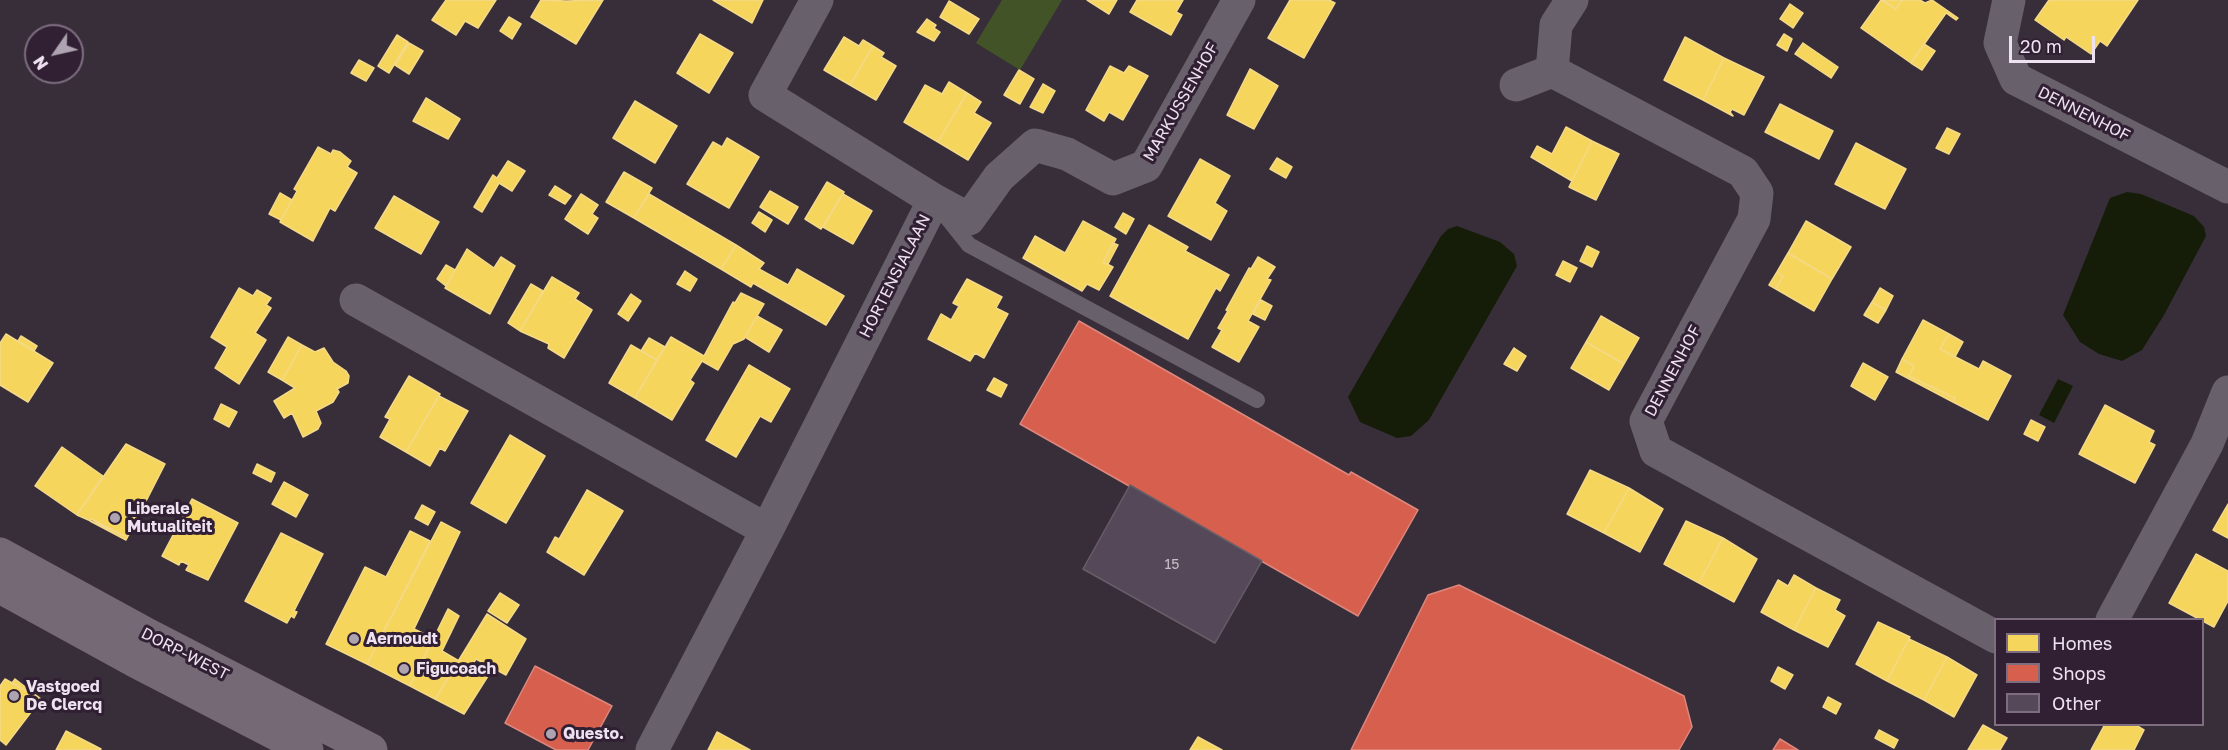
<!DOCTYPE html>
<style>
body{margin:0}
#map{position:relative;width:2228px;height:750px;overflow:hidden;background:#382e39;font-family:"Golos Text",sans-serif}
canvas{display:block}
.legend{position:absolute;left:1994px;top:618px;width:210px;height:108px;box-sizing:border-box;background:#311f34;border:2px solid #7d6d7f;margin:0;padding:8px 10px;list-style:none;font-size:18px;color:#eee2f0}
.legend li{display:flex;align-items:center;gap:12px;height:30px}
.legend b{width:30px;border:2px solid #7d6d7f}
.north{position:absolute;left:24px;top:24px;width:60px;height:60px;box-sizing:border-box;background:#311f34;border:2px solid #7d6d7f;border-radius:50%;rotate:236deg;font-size:16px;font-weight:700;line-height:24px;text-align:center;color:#eee2f0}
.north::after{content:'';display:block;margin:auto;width:21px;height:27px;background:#aea3b0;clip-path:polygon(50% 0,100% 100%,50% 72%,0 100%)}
.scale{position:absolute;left:2009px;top:36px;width:86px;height:27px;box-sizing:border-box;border:3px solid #eee2f0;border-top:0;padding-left:8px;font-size:18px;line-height:21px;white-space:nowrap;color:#eee2f0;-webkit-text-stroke:4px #311f34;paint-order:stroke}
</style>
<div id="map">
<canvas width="2228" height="750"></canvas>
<ul class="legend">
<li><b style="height:16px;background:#f6d55c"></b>Homes</li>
<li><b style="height:16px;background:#d6604d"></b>Shops</li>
<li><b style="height:16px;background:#554858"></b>Other</li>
</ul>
<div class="north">N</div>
<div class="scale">20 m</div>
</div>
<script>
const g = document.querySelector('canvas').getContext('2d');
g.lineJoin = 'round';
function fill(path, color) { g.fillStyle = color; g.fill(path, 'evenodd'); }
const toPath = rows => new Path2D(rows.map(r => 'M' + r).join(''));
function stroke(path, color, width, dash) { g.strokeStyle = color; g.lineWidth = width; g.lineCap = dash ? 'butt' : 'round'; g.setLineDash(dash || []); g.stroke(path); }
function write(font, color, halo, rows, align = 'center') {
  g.font = font + ' "Golos Text",sans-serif'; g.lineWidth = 6; g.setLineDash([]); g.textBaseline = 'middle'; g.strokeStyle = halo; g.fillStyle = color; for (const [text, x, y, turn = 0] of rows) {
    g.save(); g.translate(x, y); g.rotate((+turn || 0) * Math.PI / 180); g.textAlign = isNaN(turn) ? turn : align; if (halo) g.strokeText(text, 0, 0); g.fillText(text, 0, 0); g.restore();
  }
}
const green = toPath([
 [1002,0,1062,0,1020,70,976,43]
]);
const water = toPath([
 [2127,192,2141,194,2194,216,2204,227,2206,236,2164,315,2142,350,2122,361,2099,354,2080,342,2063,315,2110,198],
 [1457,226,1500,242,1514,254,1517,266,1429,420,1411,436,1397,438,1360,422,1348,397,1441,236,1448,229],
 [2058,379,2073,386,2054,423,2039,415]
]);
const homes = toPath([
 [446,0,496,0,478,28,465,21,456,35,432,20,446,0],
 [541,0,566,1,603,0,576,44,531,17,541,0],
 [713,0,763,0,752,23,713,0],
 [1087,0,1117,0,1109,14,1087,0],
 [1137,0,1183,0,1176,12,1182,15,1171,35,1130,12,1137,0],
 [1290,0,1329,0,1335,3,1304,58,1268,38,1290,0],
 [1881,0,1896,9,1902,0,1920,0,1925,3,1932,0,1958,18,1956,20,1946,13,1911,63,1861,28,1881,0],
 [1883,0,1902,0,1896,9,1883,0],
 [2049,0,2138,0,2107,46,2100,41,2091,54,2066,37,2064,40,2035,20,2049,0],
 [949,1,979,19,969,34,940,17,949,1],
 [1790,4,1803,13,1793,28,1780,19,1790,4],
 [509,17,521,24,512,39,500,31,509,17],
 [927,19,936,25,934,28,940,32,934,41,917,32,927,19],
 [700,34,733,53,709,93,677,73,700,34],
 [1784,34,1792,39,1787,51,1777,45,1784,34],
 [397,35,408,42,389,73,378,66,397,35],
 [844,37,859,46,863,40,873,46,850,85,824,70,844,37],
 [1685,37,1724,58,1703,100,1664,80,1685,37],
 [409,43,423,51,409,74,395,65,409,43],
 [1803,43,1838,67,1831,78,1795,54,1803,43],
 [1924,44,1935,51,1922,70,1911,63,1924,44],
 [873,46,884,53,881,57,896,66,876,100,850,85,873,46],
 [1724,58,1764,77,1744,115,1732,109,1730,112,1733,116,1703,100,1724,58],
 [359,60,374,68,366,81,351,73,359,60],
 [1110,66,1124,73,1129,66,1148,76,1123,120,1109,112,1104,121,1086,110,1110,66],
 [1250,69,1278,86,1254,129,1227,115,1250,69],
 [1019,70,1034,79,1020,104,1004,95,1019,70],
 [949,82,967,93,938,142,904,122,925,85,942,94,949,82],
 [1043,84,1055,91,1043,113,1030,107,1043,84],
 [967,93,981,102,974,113,991,123,968,160,938,142,967,93],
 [426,98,460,119,448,139,413,121,426,98],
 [635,101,677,126,655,163,613,138,635,101],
 [1780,104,1833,131,1819,159,1765,132,1780,104],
 [1566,127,1592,141,1572,181,1531,157,1537,146,1552,154,1566,127],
 [1947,128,1960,134,1949,154,1936,148,1947,128],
 [727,138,759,157,729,208,687,184,713,142,722,147,727,138],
 [1592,141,1619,154,1596,200,1569,187,1592,141],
 [1856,143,1906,169,1885,209,1835,184,1856,143],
 [318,147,331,154,333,150,340,152,351,161,347,167,357,173,335,211,330,208,313,241,280,222,297,191,294,189,318,147],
 [1277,158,1292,167,1286,178,1270,169,1277,158],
 [1200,159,1230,176,1215,203,1227,211,1211,240,1168,216,1200,159],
 [508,161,525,171,512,191,499,183,482,212,474,207,493,175,497,178,508,161],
 [624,172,652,188,634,218,606,202,624,172],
 [827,182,844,192,821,229,805,219,827,182],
 [555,186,571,196,565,204,549,195,555,186],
 [770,191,798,207,788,224,760,207,770,191],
 [280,193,292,200,281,220,269,214,280,193],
 [581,194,598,205,592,214,598,218,588,234,565,219,581,194],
 [649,194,736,245,721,269,634,218,649,194],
 [843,194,872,211,853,244,823,227,843,194],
 [394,196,439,222,421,254,375,228,394,196],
 [759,212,772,220,765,232,752,223,759,212],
 [1123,213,1134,219,1126,234,1115,227,1123,213],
 [1083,221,1116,239,1103,262,1113,267,1099,290,1087,284,1082,291,1023,258,1035,236,1065,253,1083,221],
 [1806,221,1851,247,1832,279,1788,253,1806,221],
 [1149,225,1188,247,1185,251,1229,275,1220,291,1216,288,1188,339,1110,296,1149,225],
 [1113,243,1118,245,1108,264,1103,262,1113,243],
 [736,245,764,263,759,269,788,285,797,269,844,296,826,325,753,283,751,287,721,269,736,245],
 [1587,246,1599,252,1592,267,1580,261,1587,246],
 [467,249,494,268,501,257,515,266,490,314,445,288,467,249],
 [1788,253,1832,279,1814,311,1776,289,1783,276,1777,272,1788,253],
 [1258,257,1275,267,1267,279,1271,280,1248,321,1259,327,1239,362,1212,347,1222,330,1218,328,1228,311,1226,310,1249,268,1251,269,1258,257],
 [1563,261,1577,268,1570,282,1556,275,1563,261],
 [446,265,455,270,446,286,437,279,446,265],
 [685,271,697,279,690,291,677,284,685,271],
 [1777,272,1783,276,1776,289,1769,285,1777,272],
 [552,277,579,293,575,299,592,310,564,358,548,348,549,344,520,331,552,277],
 [967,279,1002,297,996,308,1008,314,984,358,975,353,970,361,928,339,941,314,951,320,959,306,953,303,967,279],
 [531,284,543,291,520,331,508,323,531,284],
 [239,288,253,296,257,290,271,298,266,305,271,308,255,333,266,340,239,384,215,368,227,347,211,337,239,288],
 [1880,288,1893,296,1886,310,1872,302,1880,288],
 [741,293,764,304,744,339,733,344,718,370,702,361,690,380,694,383,672,420,635,398,671,337,704,356,733,302,735,303,741,293],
 [631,294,641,301,628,321,618,314,631,294],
 [1261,300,1272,306,1265,320,1253,314,1261,300],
 [1872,302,1886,310,1878,323,1864,315,1872,302],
 [757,316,782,330,769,352,745,337,757,316],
 [1601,316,1639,338,1624,364,1586,342,1601,316],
 [1923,320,1949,334,1940,349,1979,369,1983,361,2011,376,1988,420,1953,402,1955,398,1909,376,1914,366,1902,359,1923,320],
 [6,334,53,363,28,402,0,385,0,343,6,334],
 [1949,334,1963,342,1955,357,1940,349,1949,334],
 [21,336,37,346,34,351,18,341,21,336],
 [288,337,302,345,282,380,268,372,288,337],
 [649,338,665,347,657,360,641,351,649,338],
 [1586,342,1624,364,1609,390,1571,368,1586,342],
 [302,345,315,352,324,348,333,362,346,371,349,376,348,383,337,389,339,392,333,402,316,411,321,423,318,429,303,437,292,413,284,418,274,401,295,388,282,380,302,345],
 [631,345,657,360,635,398,609,383,631,345],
 [1514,348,1526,356,1517,371,1504,364,1514,348],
 [1902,359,1914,366,1909,376,1955,398,1953,402,1896,372,1902,359],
 [1863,363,1888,377,1875,400,1851,386,1863,363],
 [749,365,790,389,771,422,760,416,736,457,706,440,749,365],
 [409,376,440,394,406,452,380,437,390,419,385,417,409,376],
 [994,378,1007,385,1001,397,987,390,994,378],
 [439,396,468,411,445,451,440,448,430,466,406,452,439,396],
 [221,404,237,412,229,427,214,419,221,404],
 [2105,405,2154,431,2149,442,2155,445,2135,483,2079,454,2105,405],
 [2031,420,2045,427,2038,441,2024,434,2031,420],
 [510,435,545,456,506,523,471,503,510,435],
 [126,444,165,464,139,515,136,514,125,536,77,515,126,444],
 [62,447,103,476,77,515,35,486,62,447],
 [257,464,275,473,271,482,253,473,257,464],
 [1590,470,1629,488,1604,533,1567,514,1590,470],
 [284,482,308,495,296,517,272,504,284,482],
 [1629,488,1663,509,1640,552,1604,533,1629,488],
 [587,490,623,511,584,575,547,552,555,537,559,539,587,490],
 [192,499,238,523,208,580,186,570,189,565,181,561,179,565,162,556,192,499],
 [2228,504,2228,538,2213,530,2228,504],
 [422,505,435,512,428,525,415,518,422,505],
 [136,514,139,515,126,540,90,521,91,519,125,536,136,514],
 [1686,521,1723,538,1699,583,1664,564,1686,521],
 [441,522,460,532,414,629,433,638,410,686,367,664,441,522],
 [410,531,430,541,367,664,326,644,365,567,386,577,410,531],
 [281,533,323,554,294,611,297,612,294,618,291,616,287,623,245,601,281,533],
 [1723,538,1757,559,1734,602,1699,583,1723,538],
 [2196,554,2228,571,2228,601,2214,627,2169,603,2196,554],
 [1794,575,1816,588,1794,630,1761,612,1778,580,1788,586,1794,575],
 [1816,588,1840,600,1835,610,1845,616,1828,647,1794,630,1816,588],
 [500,593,519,605,507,623,488,611,500,593],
 [448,609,459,616,442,651,459,661,435,699,410,686,448,609],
 [487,614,526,639,506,675,476,659,472,666,488,676,464,714,435,699,487,614],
 [1878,622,1910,637,1887,681,1856,664,1878,622],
 [1909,639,1947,657,1924,700,1887,681,1909,639],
 [1947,657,1977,675,1954,717,1924,700,1947,657],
 [1778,667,1793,675,1785,689,1771,681,1778,667],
 [5,679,41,699,6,745,0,740,0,686,5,679],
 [15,679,41,699,12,683,15,679],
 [1828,697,1841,704,1836,714,1823,707,1828,697],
 [2105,724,2134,724,2144,730,2134,750,2091,750,2105,724],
 [1983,725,2007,738,2000,750,1968,750,1983,725],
 [1879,730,1898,740,1894,748,1875,738,1879,730],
 [66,731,101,749,100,750,56,750,66,731],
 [717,732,750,750,708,750,717,732],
 [1198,737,1222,750,1190,750,1198,737]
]);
const shops = toPath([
 [1079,321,1349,475,1351,472,1418,510,1358,616,1020,424,1079,321],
 [1459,585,1684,696,1692,727,1679,750,1351,750,1428,595,1459,585],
 [535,666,612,706,588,750,556,750,505,723,535,666],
 [1780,739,1798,750,1773,750,1780,739]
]);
const building = toPath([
 [1130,485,1262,561,1215,643,1083,569,1130,485]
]);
const lane = toPath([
 [945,215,969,245,1257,400]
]);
const street = toPath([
 [1572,0,1556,25,1552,71,1743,172,1757,193,1754,219,1646,421,1656,451,1996,637],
 [2009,0,2000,43,2016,79,2228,187],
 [1516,85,1552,71],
 [934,200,969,219,999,177,1035,145,1067,154,1113,179,1146,166,1239,0],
 [356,300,767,530],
 [2112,620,2207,444,2228,392],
 [652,750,767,530,934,200,765,95,817,0]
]);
const primary = toPath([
 [0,554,148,635,371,750],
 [0,587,135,661,307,750]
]);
const markers = [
 [115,518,6,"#aea3b0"],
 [354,639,6,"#aea3b0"],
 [404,669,6,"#aea3b0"],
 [14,696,6,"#aea3b0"],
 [551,734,6,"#aea3b0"]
];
const numberNames = [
 ["15",1172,565]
];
const streetNames = [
 ["MARKUSSENHOF",1181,102,-60],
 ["DENNENHOF",2084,114,27],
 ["HORTENSIALAAN",895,276,-63],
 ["DENNENHOF",1673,371,-62],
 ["DORP-WEST",185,654,27]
];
const poiNames = [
 ["Liberale",127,509],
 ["Mutualiteit",127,527],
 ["Aernoudt",366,639],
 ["Figucoach",416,669],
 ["Vastgoed",26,687],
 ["De Clercq",26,705],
 ["Questo.",563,734]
];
fill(green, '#425328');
fill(water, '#151d09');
fill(homes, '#f6d55c');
stroke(homes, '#f4d988', 1.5);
fill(shops, '#d6604d');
stroke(shops, '#dd877e', 1.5);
fill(building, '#554858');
stroke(building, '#665e68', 1.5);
stroke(lane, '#68606a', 16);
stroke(street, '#68606a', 33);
stroke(primary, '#746975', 33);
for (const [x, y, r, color] of markers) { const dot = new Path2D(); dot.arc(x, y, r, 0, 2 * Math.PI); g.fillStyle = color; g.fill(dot); stroke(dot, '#311f34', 2); }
write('14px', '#c8bcca', null, numberNames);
write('16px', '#eee2f0', '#311f34', streetNames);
write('bold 16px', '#eee2f0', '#311f34', poiNames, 'left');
</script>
